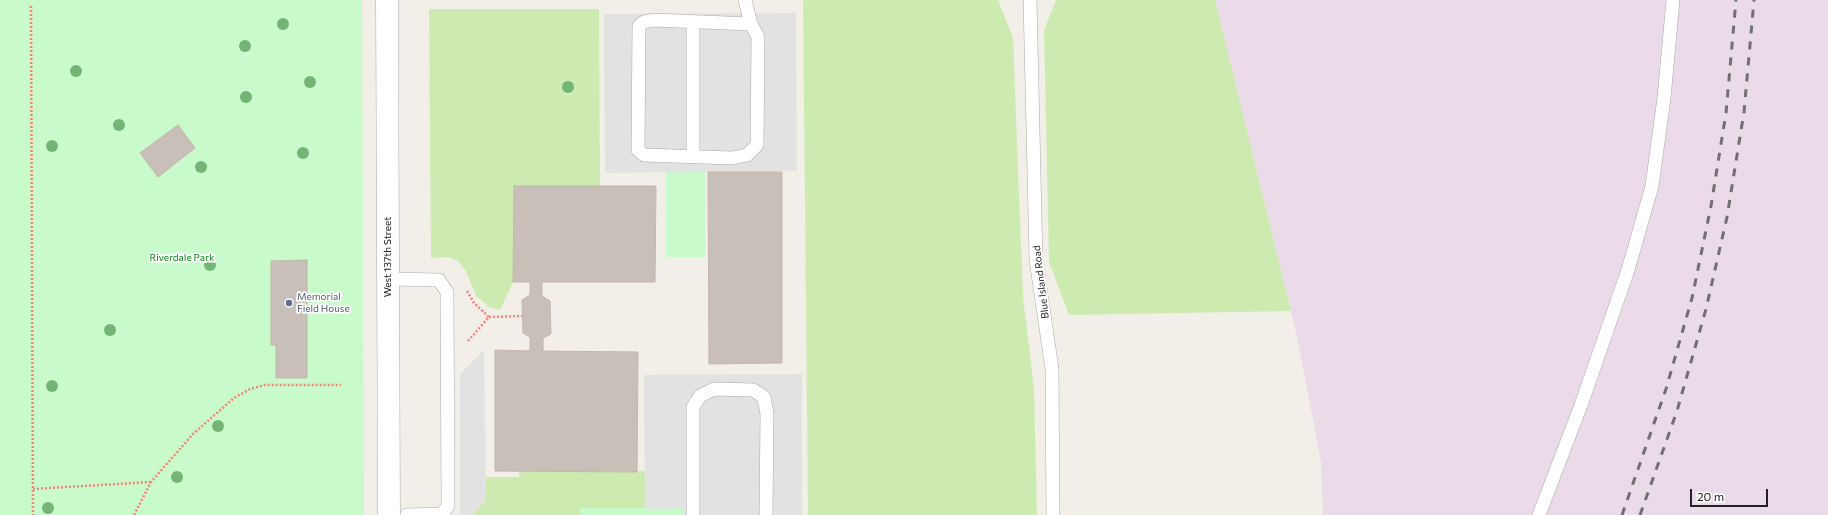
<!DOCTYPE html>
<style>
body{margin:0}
#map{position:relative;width:1828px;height:515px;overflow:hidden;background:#f2efe9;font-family:Commissioner,sans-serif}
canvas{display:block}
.scale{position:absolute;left:1690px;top:489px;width:78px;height:18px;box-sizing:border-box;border:2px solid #222;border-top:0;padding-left:5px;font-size:12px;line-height:14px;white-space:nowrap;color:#222;-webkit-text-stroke:3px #fff;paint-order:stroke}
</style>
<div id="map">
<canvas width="1828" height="515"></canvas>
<div class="scale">20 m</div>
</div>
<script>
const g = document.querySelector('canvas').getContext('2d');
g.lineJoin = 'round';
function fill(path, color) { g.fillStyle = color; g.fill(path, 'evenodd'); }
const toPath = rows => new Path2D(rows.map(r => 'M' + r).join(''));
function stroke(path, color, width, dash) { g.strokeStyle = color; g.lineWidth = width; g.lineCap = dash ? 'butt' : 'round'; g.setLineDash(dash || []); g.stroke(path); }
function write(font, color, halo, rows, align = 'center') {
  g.font = font + ' Commissioner,sans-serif'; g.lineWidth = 3.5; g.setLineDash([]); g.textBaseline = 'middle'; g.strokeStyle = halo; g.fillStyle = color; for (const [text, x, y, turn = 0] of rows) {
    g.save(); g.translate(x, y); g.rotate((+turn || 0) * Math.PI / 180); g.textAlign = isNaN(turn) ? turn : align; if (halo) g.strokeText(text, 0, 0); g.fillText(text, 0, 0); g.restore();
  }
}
const industrial = toPath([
 [1215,0,1828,0,1828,515,1323,515,1321,462,1297,337]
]);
const grass = toPath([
 [803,0,998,0,1013,38,1023,297,1034,388,1037,515,808,515],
 [1056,0,1215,0,1291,311,1069,315,1049,262,1044,30],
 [429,9,599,9,600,186,514,186,513,282,500,310,489,307,476,296,466,271,458,261,448,257,431,258],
 [519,471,645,471,645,509,580,508,580,515,472,515,486,500,486,477,519,477]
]);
const park = toPath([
 [0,0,362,0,364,515,0,515],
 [666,172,706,172,705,257,666,257],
 [580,508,683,508,683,515,580,515]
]);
const parking = toPath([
 [796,13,797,171,605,173,604,14],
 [484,350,486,500,472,515,460,515,460,374],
 [802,374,802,515,683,515,683,508,645,509,644,375]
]);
const building = toPath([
 [178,125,195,148,158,177,140,153,178,125],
 [708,172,782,172,782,363,709,364,708,172],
 [514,186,656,186,655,282,542,282,542,296,550,301,551,334,543,338,543,351,638,352,637,472,495,471,495,350,530,351,530,337,523,333,522,300,530,295,530,282,513,282,514,186],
 [307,260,307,378,276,378,276,345,271,345,271,261,307,260]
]);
const path = toPath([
 [31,6,33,515],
 [467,291,474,303,489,317],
 [468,341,489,317,522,316],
 [33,489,151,482],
 [134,515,151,482,193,434,234,398,250,389,265,385,341,385]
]);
const lane = toPath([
 [745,0,751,24,758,37,757,145,747,155,732,158,644,155,638,150,639,26,644,22,653,20,751,24],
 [1030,0,1036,260,1052,369,1053,515],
 [693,22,693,157],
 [388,279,439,280,447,292,448,506,442,514,407,515],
 [693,515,693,407,700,396,714,389,753,390,764,397,767,414,766,515],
 [1539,515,1581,405,1628,270,1652,186,1664,98,1673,0]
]);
const street = toPath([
 [387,0,389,515]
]);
const rail = toPath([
 [1622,515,1666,389,1692,298,1711,206,1726,113,1736,0],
 [1640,515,1677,411,1706,309,1727,217,1744,112,1754,0]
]);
const trees = [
 [283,24],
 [245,46],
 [76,71],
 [310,82],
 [568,87],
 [246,97],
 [119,125],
 [52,146],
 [303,153],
 [201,167],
 [210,265],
 [110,330],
 [52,386],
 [218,426],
 [177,477],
 [48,508]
];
const markers = [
 [289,303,4,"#5c6f8a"]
];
const streetNames = [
 ["West 137th Street",388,257,-90],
 ["Blue Island Road",1041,282,-97]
];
const parkNames = [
 ["Riverdale Park",182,258]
];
const serviceNames = [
 ["Memorial",297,297],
 ["Field House",297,309]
];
fill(industrial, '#ebdbe8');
fill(grass, '#cdebb0');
fill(park, '#c8facc');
fill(parking, '#e2e2e2');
fill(building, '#c7bfb8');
stroke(building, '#c4b6ab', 1);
stroke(lane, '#a9a9a9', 14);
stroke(street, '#a9a9a9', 23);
stroke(path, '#fa8072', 2.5, [2, 2]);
stroke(lane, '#fff', 13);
stroke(street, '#fff', 22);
stroke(rail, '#707070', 3, [8, 8]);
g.fillStyle = '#74b475';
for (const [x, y] of trees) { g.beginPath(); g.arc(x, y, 6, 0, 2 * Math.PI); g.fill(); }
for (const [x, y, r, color] of markers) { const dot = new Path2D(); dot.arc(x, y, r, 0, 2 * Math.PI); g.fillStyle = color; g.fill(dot); stroke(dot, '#fff', 1.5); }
write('10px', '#222', '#fff', streetNames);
write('10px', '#0c8416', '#fff', parkNames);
write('10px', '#4e5e75', '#fff', serviceNames, 'left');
</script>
